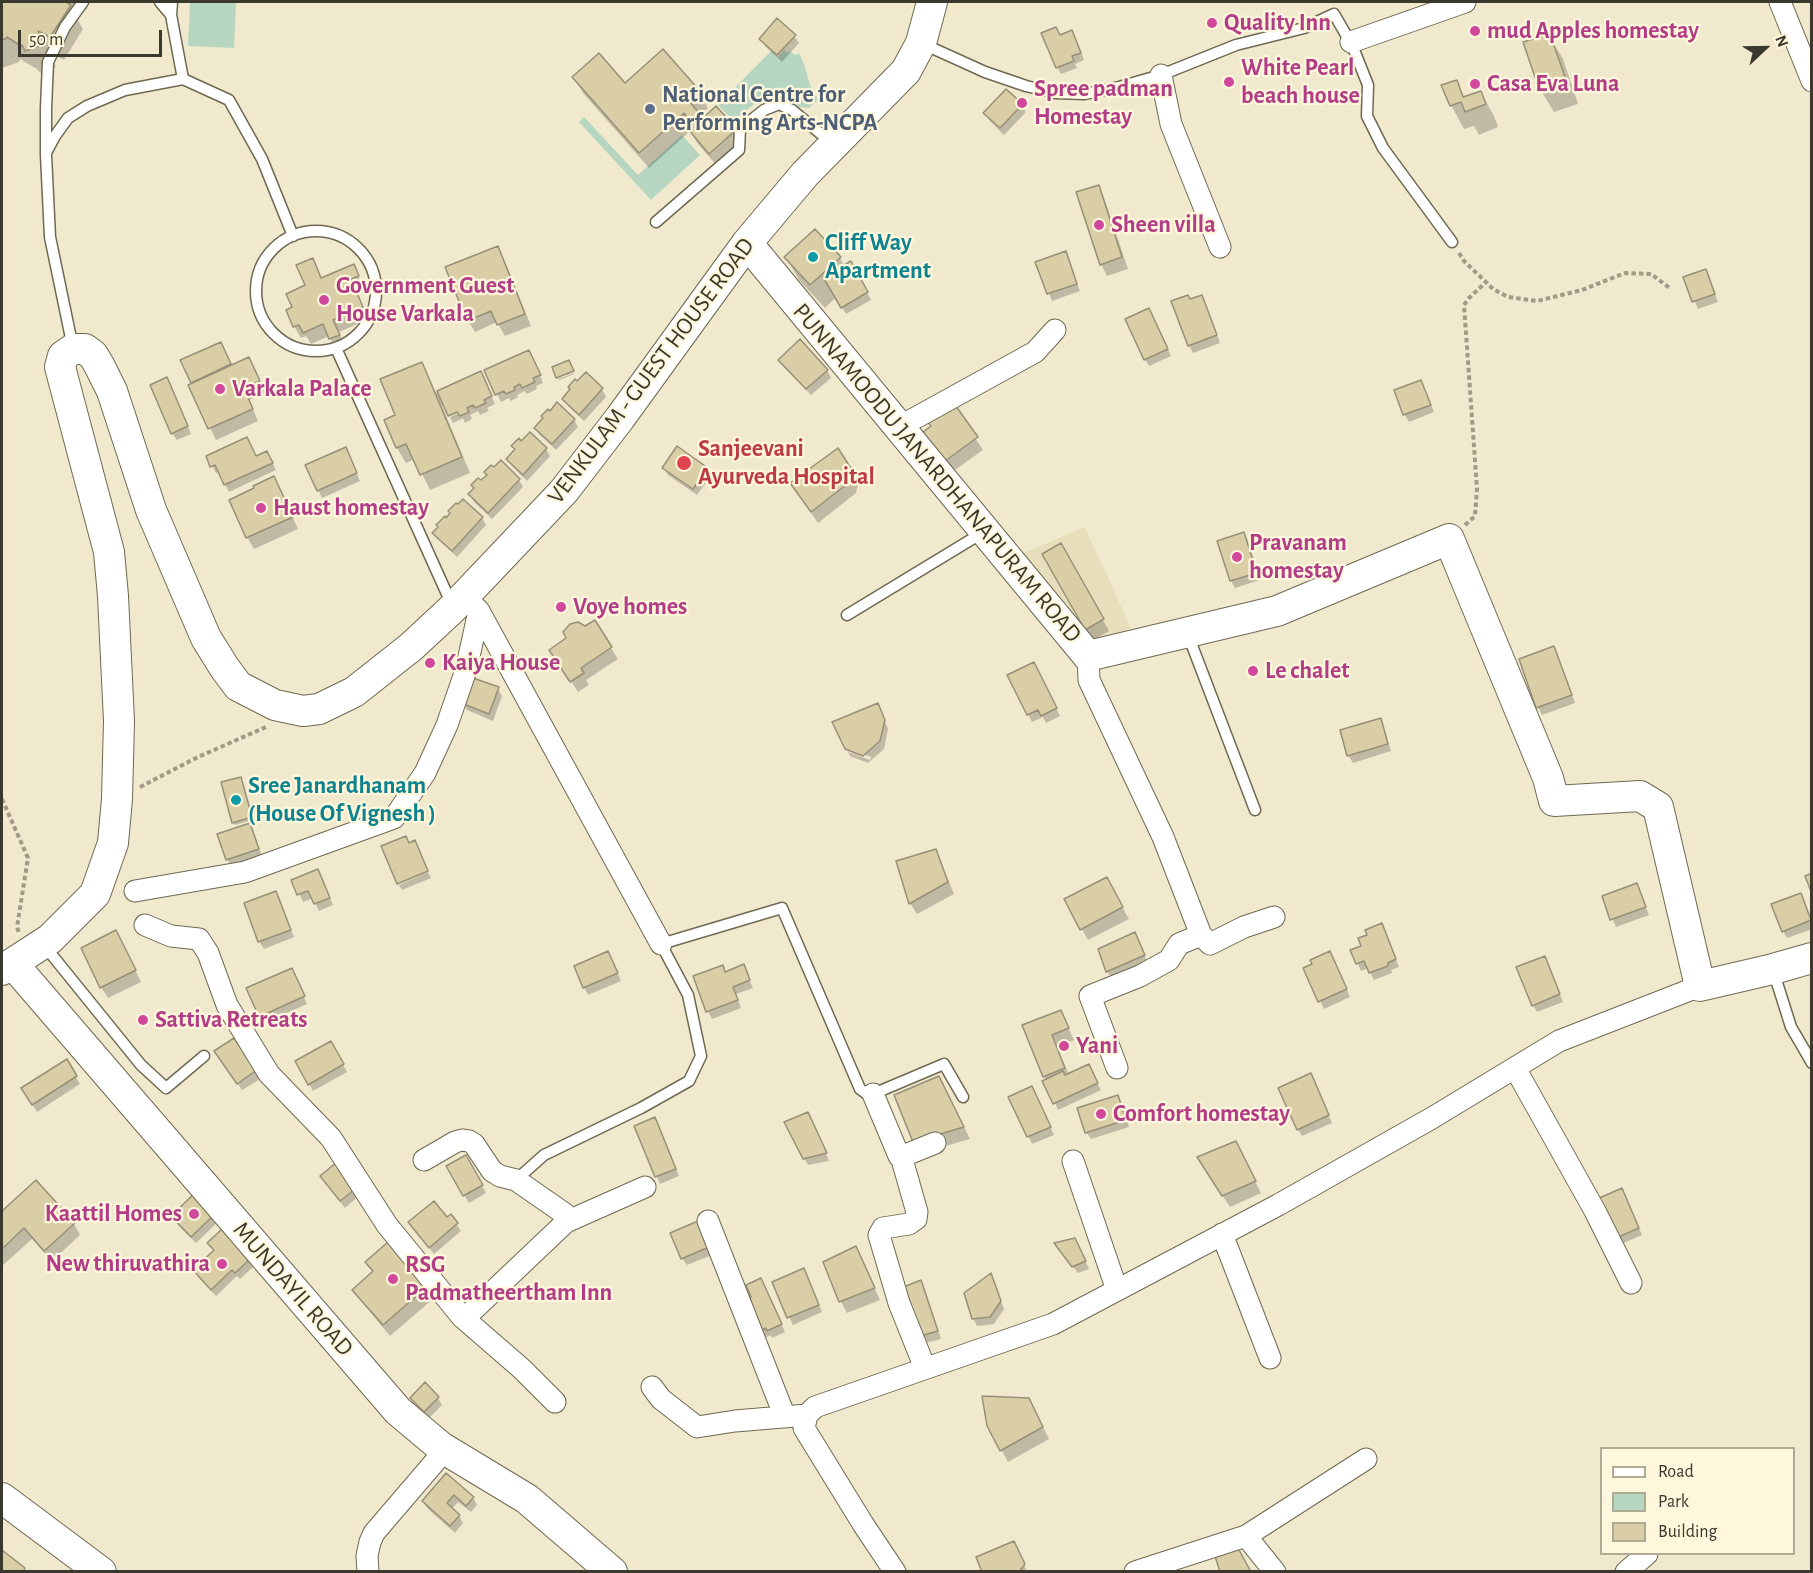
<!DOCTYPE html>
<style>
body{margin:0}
#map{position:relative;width:1813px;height:1573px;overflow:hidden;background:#f1e9ce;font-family:"Alegreya Sans",sans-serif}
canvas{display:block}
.frame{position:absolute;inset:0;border:3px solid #3b382d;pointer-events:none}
.legend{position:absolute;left:1600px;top:1447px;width:195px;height:108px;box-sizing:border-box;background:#fef7db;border:2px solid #b0ab95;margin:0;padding:8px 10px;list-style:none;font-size:18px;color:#3b382d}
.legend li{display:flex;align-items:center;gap:12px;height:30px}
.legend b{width:30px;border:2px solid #b0ab95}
.north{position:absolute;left:1735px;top:18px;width:60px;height:60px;-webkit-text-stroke:4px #fef7db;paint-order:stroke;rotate:68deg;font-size:16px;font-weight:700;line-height:24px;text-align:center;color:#3b382d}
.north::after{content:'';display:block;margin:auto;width:21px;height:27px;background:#3b382d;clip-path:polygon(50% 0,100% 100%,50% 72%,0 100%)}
.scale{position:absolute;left:18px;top:30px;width:144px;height:27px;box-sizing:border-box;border:3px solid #3b382d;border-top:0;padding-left:8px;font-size:18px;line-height:21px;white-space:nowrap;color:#3b382d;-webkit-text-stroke:4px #fef7db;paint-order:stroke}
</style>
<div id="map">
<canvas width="1813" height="1573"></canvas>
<div class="frame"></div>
<ul class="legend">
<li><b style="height:8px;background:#fff"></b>Road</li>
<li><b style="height:16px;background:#b6d6c1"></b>Park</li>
<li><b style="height:16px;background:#d9cea6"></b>Building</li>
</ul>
<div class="north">N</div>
<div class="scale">50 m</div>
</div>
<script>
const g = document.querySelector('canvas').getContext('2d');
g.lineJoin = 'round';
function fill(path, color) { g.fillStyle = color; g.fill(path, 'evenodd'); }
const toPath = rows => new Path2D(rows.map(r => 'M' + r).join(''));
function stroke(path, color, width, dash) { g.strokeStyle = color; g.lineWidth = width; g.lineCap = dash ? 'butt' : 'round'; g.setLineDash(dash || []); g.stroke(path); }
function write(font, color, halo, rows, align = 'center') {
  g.font = font + ' "Alegreya Sans",sans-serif'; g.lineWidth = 4.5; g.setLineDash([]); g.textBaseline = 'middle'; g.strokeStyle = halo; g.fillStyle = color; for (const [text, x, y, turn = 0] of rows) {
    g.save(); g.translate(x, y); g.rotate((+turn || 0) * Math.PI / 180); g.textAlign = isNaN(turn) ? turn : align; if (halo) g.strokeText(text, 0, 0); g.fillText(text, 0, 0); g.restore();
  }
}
const built = toPath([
 [1085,527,1131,628,1088,653,1012,558]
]);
const green = toPath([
 [190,2,236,2,234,48,188,46],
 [784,50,788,53,790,51,795,55,799,53,804,64,811,88,818,99,809,108,797,107,789,99,779,94,771,95,753,105,733,121,718,105,771,51,778,57],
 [584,117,638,175,682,135,700,155,651,200,579,122]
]);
const shadow = toPath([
 [2,2,86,2,87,9,72,10,83,29,64,60,49,52,56,67,40,73,36,68,35,68,20,59,19,62,2,68],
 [794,36,799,43,782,62,765,46,761,39],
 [1549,36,1563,59,1578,104,1554,112,1540,89,1525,43],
 [1060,37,1076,39,1084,60,1075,64,1077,68,1061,74,1057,67],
 [663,51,699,92,708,108,699,116,703,120,736,130,745,146,719,168,698,144,690,131,649,168,583,93,574,77,625,85],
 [1456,81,1465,98,1481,93,1494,116,1498,127,1479,135,1474,126,1464,129,1451,105],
 [1021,105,1026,112,1004,135,989,120,985,113],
 [1098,187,1104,198,1128,269,1107,276,1101,264],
 [814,231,840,258,845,267,851,263,871,300,846,314,836,297,825,308,799,280,786,257],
 [497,248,504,259,531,326,505,336,497,322,475,332,468,320],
 [312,260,322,279,353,266,364,288,356,291,368,319,339,332,345,347,337,350,329,336,311,344,306,336,301,338,294,326,294,308,307,286],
 [1069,261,1080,291,1052,301,1037,263],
 [1685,278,1709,278,1718,302,1698,309],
 [1190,301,1205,304,1220,343,1193,353,1189,345],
 [1153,317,1171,356,1149,366,1145,359],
 [222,347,231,367,255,370,265,393,249,400,258,421,216,440,190,385,193,384,182,361],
 [533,359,543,383,536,386,537,389,527,394,525,391,517,395,518,397,511,401,509,398,501,402,486,371],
 [780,360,827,370,831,378,811,395,784,367],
 [422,363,436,393,480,373,495,404,487,408,489,411,480,415,478,411,470,415,472,419,465,423,463,418,453,423,450,417,465,410,444,404,442,406,470,473,430,490,415,459,406,463,397,448,386,421,397,416],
 [574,373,574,374,559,380,558,379],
 [586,374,602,389,606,397,584,421,568,406,564,399],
 [170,386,191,434,177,440,172,433],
 [1425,389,1434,412,1409,422,1404,414],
 [953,405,983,450,952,472,925,432],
 [574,420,578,427,556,450,540,435,536,428],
 [513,447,546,449,550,456,527,481,512,466,507,459,515,450],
 [349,456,360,481,322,498,307,466],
 [208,457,256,458,271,460,276,470,229,492,219,472,216,473],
 [664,468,706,469,711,476,697,495,668,475],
 [851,470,858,483,856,493,818,523,799,495],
 [519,480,523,487,492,519,474,502,470,494,481,483],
 [280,489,298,529,254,549,247,537],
 [482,518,486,525,457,557,439,540,434,533],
 [1243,534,1248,541,1260,580,1235,588,1231,581,1219,542],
 [1060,545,1109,631,1093,640,1044,554],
 [594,622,618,659,586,680,589,685,578,692,558,661,585,628],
 [1554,648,1575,703,1542,715,1538,707],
 [1038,671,1060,716,1046,723,1043,717,1032,722,1009,676],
 [498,689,502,696,493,721,467,710,463,703],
 [881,712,888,729,884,749,868,763,850,756,848,752,870,760,871,757,846,748],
 [1380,720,1384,728,1391,751,1353,763,1348,755],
 [242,782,252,820,235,825,233,822],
 [250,825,262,856,232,867,227,859],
 [935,851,941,862,954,894,917,914,910,903],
 [428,872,431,878,402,890,399,885],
 [322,878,333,905,319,911,313,898,303,902,293,880],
 [1637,885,1649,915,1616,927,1604,897],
 [1113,891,1129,919,1088,940,1066,900],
 [276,893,294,937,264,949,259,941],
 [1804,902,1812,921,1812,929,1787,938,1783,931],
 [1385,932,1399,967,1391,970,1392,973,1374,980,1368,968,1361,971,1352,951,1362,947],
 [1138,942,1148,963,1111,978,1107,971],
 [122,943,141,982,108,998,101,987],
 [612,960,621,981,588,995,584,987],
 [1334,960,1350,997,1324,1009,1305,968],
 [1548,965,1563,1002,1537,1012,1533,1005],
 [722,966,726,973,743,966,753,988,736,994,741,1008,712,1019,708,1011],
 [295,977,307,1004,264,1023,260,1016],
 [1061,1012,1074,1040,1057,1047,1069,1075,1092,1073,1101,1090,1058,1110,1024,1026],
 [331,1043,347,1072,313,1091,297,1061],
 [221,1059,255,1071,260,1079,242,1090],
 [66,1061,80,1084,37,1112,23,1089],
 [1314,1083,1332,1123,1302,1136,1298,1129],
 [945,1089,970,1139,921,1153],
 [1036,1095,1054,1135,1032,1144,1010,1097],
 [1118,1096,1122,1104,1129,1127,1091,1139,1086,1132],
 [812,1121,829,1161,808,1165,804,1158],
 [658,1126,679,1176,660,1184,636,1127],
 [1242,1155,1261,1193,1230,1207,1205,1169],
 [466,1157,486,1193,469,1203,448,1167],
 [36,1182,74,1224,80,1235,52,1261,32,1239,2,1266,2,1213],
 [326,1184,356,1188,360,1195,345,1208],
 [197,1193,220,1220,196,1243,177,1224,173,1217],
 [1626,1197,1642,1235,1619,1245,1615,1238],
 [451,1216,461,1231,434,1254,410,1223,447,1220],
 [697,1223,712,1255,687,1265,682,1258],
 [209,1243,249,1260,253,1267,240,1279,237,1276,216,1296,199,1278,195,1271,215,1252],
 [388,1244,434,1298,390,1336,361,1301,354,1290,373,1273,367,1262],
 [1079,1248,1089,1269,1078,1273,1061,1251],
 [862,1260,880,1300,847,1313,841,1302,825,1263],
 [991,1275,1004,1309,994,1324,977,1326,973,1318],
 [807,1278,822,1312,793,1325,774,1283],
 [921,1282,925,1290,941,1339,925,1343,921,1335],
 [765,1288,785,1332,772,1338,771,1335,765,1338,761,1330,753,1298],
 [425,1384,438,1398,442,1405,429,1418,416,1405,412,1398],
 [1035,1411,1049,1439,1008,1462,988,1425],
 [446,1475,473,1498,477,1505,471,1512,458,1502,452,1509,459,1516,463,1523,455,1533,428,1509,423,1502],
 [1018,1551,1027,1572,983,1572]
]);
const building = toPath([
 [2,2,66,2,71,5,50,37,38,31,44,44,25,51,22,45,21,46,7,37,7,38,2,40,2,2],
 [777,18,796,35,777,55,759,39,777,18],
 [1056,27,1060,35,1072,30,1081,53,1072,56,1074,61,1056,68,1041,33,1056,27],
 [1550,34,1566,80,1539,89,1523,42,1550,34],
 [663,49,700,91,689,101,703,118,716,106,737,129,709,154,687,128,692,124,684,113,639,153,572,77,599,53,625,83,663,49],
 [1457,80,1463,97,1481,91,1486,104,1465,112,1461,102,1450,106,1441,85,1457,80],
 [1006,89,1023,104,1000,128,983,113,1006,89],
 [1099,185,1122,257,1100,265,1076,192,1099,185],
 [815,229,841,257,810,285,784,257,815,229],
 [498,246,525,314,497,325,491,311,467,321,445,267,498,246],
 [1066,251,1077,284,1047,294,1035,262,1066,251],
 [313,258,321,278,354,264,359,276,351,279,363,307,333,320,340,335,329,339,323,324,303,333,299,325,293,327,286,310,292,307,286,294,305,285,296,265,313,258],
 [851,261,868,292,841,308,823,277,851,261],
 [1706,269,1715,294,1692,302,1683,277,1706,269],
 [1188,295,1190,299,1202,295,1217,335,1188,346,1171,301,1188,295],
 [1149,308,1168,349,1144,360,1125,319,1149,308],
 [800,339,828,370,806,389,778,360,800,339],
 [221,342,231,364,191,383,180,360,221,342],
 [529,350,541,375,533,378,535,382,522,388,520,384,514,387,515,390,506,394,504,391,495,395,484,370,529,350],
 [249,357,260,381,244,388,253,409,208,429,188,385,249,357],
 [569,360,574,371,556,378,552,367,569,360],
 [422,362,462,457,420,475,406,444,396,448,384,420,395,415,380,379,422,362],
 [481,371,492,396,484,400,486,403,475,408,473,405,467,408,469,412,460,416,457,412,448,416,437,391,481,371],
 [586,372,603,388,579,415,562,399,570,389,568,387,575,379,577,381,586,372],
 [167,377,188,426,171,434,150,385,167,377],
 [1421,380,1431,405,1403,415,1394,390,1421,380],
 [557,402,575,419,552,444,534,428,543,418,541,416,548,409,550,411,557,402],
 [953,402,978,437,945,461,923,432,931,426,927,421,953,402],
 [530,432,547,448,523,475,506,459,515,449,511,446,519,438,521,441,530,432],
 [247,437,256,456,267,451,273,463,224,485,215,465,210,467,206,456,247,437],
 [677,446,708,468,693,489,662,468,677,446],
 [346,447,357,473,317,491,305,465,346,447],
 [838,448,852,470,851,481,811,512,790,483,838,448],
 [501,460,520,479,488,513,468,494,474,488,471,485,478,478,481,480,487,475,484,472,491,465,494,467,501,460],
 [274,476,293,517,246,538,229,500,254,488,253,486,274,476],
 [463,499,483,517,452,551,432,533,438,527,436,525,445,516,446,518,450,513,448,511,456,503,458,504,463,499],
 [1244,532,1257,573,1230,581,1217,541,1244,532],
 [1061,543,1104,619,1085,630,1042,554,1061,543],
 [595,620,612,647,581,668,584,673,570,682,549,650,566,638,563,632,570,624,578,622,585,626,595,620],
 [1554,646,1572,695,1536,708,1519,659,1554,646],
 [1034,662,1057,708,1041,716,1038,710,1027,715,1007,675,1034,662],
 [470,677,499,687,489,714,461,703,470,677],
 [878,703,885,720,880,741,863,756,845,749,832,722,878,703],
 [1381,718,1388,744,1347,756,1340,730,1381,718],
 [241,777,252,817,232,823,221,782,241,777],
 [250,823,259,849,226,860,217,834,250,823],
 [406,836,409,843,415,840,428,871,397,884,381,846,406,836],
 [936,849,948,882,909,904,896,861,936,849],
 [318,869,330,898,314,904,308,891,297,895,291,880,318,869],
 [1812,873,1812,894,1805,876,1812,873],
 [1107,877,1123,907,1080,930,1064,899,1107,877],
 [1637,883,1646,907,1610,920,1602,896,1637,883],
 [276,891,291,930,258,942,244,903,276,891],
 [1801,893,1811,920,1782,932,1771,904,1801,893],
 [1382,923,1396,959,1388,963,1388,966,1369,973,1364,961,1356,964,1350,950,1361,946,1358,938,1367,935,1365,930,1382,923],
 [116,930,136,970,100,988,81,948,116,930],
 [1135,932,1145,955,1106,972,1098,949,1135,932],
 [608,951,618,973,583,988,574,966,608,951],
 [1330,951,1347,989,1318,1002,1303,968,1312,964,1310,960,1330,951],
 [1545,956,1560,994,1532,1006,1516,967,1545,956],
 [744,964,750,980,733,987,738,1000,706,1012,693,976,723,965,725,972,744,964],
 [292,968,305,996,259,1017,246,988,292,968],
 [1061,1010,1069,1028,1052,1035,1065,1068,1043,1077,1022,1025,1061,1010],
 [234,1038,257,1070,237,1084,214,1051,234,1038],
 [331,1041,344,1064,308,1085,295,1061,331,1041],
 [67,1059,77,1076,32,1105,21,1088,67,1059],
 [1089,1064,1098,1083,1053,1104,1042,1081,1063,1071,1065,1075,1089,1064],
 [1311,1073,1329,1115,1297,1130,1278,1088,1311,1073],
 [939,1076,964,1127,913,1142,894,1095,939,1076],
 [1032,1086,1051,1127,1027,1137,1008,1097,1032,1086],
 [1118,1095,1126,1120,1085,1133,1077,1108,1118,1095],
 [808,1112,827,1153,803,1159,784,1122,808,1112],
 [655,1117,676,1169,655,1177,634,1126,655,1117],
 [1236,1141,1256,1181,1222,1196,1197,1157,1236,1141],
 [466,1155,483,1185,463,1196,446,1166,466,1155],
 [337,1162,358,1187,340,1201,320,1176,337,1162],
 [36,1180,75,1223,44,1251,24,1228,2,1249,2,1211,36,1180],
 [1622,1188,1639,1228,1614,1239,1597,1199,1622,1188],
 [197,1191,217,1212,191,1237,171,1216,197,1191],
 [434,1201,447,1217,451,1214,458,1223,429,1248,408,1222,434,1201],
 [698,1221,709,1247,681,1259,670,1233,698,1221],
 [222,1229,250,1259,235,1273,232,1270,211,1290,193,1270,214,1250,207,1243,222,1229],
 [1075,1238,1086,1261,1072,1267,1054,1243,1075,1238],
 [388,1242,428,1286,383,1325,352,1290,373,1271,365,1262,388,1242],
 [856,1246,875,1288,839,1302,823,1262,856,1246],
 [804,1268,819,1305,787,1318,772,1282,804,1268],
 [991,1273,1001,1301,990,1317,972,1319,964,1293,991,1273],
 [761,1278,782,1324,767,1331,766,1328,760,1331,746,1300,751,1297,746,1285,761,1278],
 [921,1280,938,1331,920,1336,901,1288,921,1280],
 [425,1382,439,1397,424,1412,410,1398,425,1382],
 [982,1396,1029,1398,1043,1427,1000,1451,987,1426,982,1396],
 [446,1473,474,1497,466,1506,454,1495,447,1503,460,1515,450,1526,422,1501,446,1473],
 [1014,1541,1025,1564,1019,1572,982,1572,976,1557,1014,1541],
 [1237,1546,1251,1572,1220,1572,1215,1556,1237,1546],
 [2,1550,25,1568,23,1572,2,1572,2,1550]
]);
const path = toPath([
 [1459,253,1464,261,1493,289,1508,297,1537,301,1582,290,1625,273,1651,274,1671,289],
 [1465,525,1475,516,1477,489,1464,305,1469,298,1486,282],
 [140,787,198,757,266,727],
 [2,799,28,858,17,927,19,933]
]);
const service = toPath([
 [160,2,171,15,172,2],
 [171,15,183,79,229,100,262,159,293,236],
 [921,43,985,72,1026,86,1055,93,1085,94,1119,87,1161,75,1236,45,1304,28,1334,14,1352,45,1368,85,1367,116,1383,148,1452,242],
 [47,151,55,136,68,118,87,106,125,90,183,79],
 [656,222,739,150,740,129,764,110,779,104,792,110,832,143],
 '256 291a60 60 0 1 1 120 0a60 60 0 1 1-120 0Z',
 [73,348,50,237,46,155,46,108,48,62,65,27,83,2],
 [336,348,452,605],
 [847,615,982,533],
 [1188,635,1255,810],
 [43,944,141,1065,166,1088,204,1056],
 [1773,970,1791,1027,1812,1063],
 [516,1180,544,1155,641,1108,689,1081,701,1056,688,995,661,944,782,908,860,1089,867,1094,873,1094,944,1064,963,1097]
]);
const minor = toPath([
 [1780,2,1812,81],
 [1351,42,1465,2],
 [1161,75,1171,124,1220,247],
 [899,427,1035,352,1055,330],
 [474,606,479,611,661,944],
 [1088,656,1089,680,1163,837,1201,935,1210,944,1244,927,1274,917],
 [135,891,245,872,394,818,425,773,447,725,466,670,479,611],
 [145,925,171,936,199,939,208,953,227,1005,269,1074,331,1138,387,1225,462,1317,467,1316,566,1222,566,1218,565,1214,516,1180,500,1176,492,1171,474,1144,469,1141,462,1140,455,1142,424,1160],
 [1117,1068,1090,996,1140,976,1169,960,1179,944,1201,935],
 [1515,1068,1595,1211,1631,1283],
 [873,1094,899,1156,904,1159],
 [1073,1161,1117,1290],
 [708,1221,785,1417],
 [566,1222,645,1187],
 [1222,1234,1270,1358],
 [462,1317,522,1369,555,1402],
 [925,1368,899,1303,879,1235,883,1228,909,1224,916,1219,917,1212,903,1163,904,1158,908,1154,935,1143],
 [652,1387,661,1399,697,1427,735,1421,807,1415,815,1407,1053,1324,1278,1205,1432,1118,1559,1041,1700,986],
 [807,1415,804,1428,863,1524,895,1572],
 [1246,1536,1366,1459],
 [368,1572,367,1556,370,1542,374,1533,445,1450],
 [1135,1572,1246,1536,1275,1572],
 [1626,1572,1647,1554]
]);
const secondary = toPath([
 [747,243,1088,656,1277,611,1449,539,1548,778,1554,801,1640,796,1658,807,1700,986,1773,969,1812,958],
 [13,964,398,1411,441,1447,527,1499,612,1572],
 [2,970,50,939,95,894,113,843,117,799,119,721,113,596,109,552,60,367,63,356,73,349,85,349,93,355,99,365,112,391,151,510,206,638,224,667,238,686,275,705,303,711,319,709,354,692,411,647,453,608,564,491,620,418,747,243,805,174,906,71,921,43,932,2],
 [2,1498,101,1572]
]);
const markers = [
 [1212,23,6,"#d1479c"],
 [1475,31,6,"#d1479c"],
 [1229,82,6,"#d1479c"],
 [1475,84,6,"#d1479c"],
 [1022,103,6,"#d1479c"],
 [650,109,6,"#5c6f8a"],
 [1099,225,6,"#d1479c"],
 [813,257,6,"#0f9aa8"],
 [324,300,6,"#d1479c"],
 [220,389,6,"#d1479c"],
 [684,463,8,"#e0444e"],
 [261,508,6,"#d1479c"],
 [1237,557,6,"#d1479c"],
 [561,607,6,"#d1479c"],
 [430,663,6,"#d1479c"],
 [1253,671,6,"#d1479c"],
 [236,800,6,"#0f9aa8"],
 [143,1020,6,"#d1479c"],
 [1064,1046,6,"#d1479c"],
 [1101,1114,6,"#d1479c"],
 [194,1214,6,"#d1479c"],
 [222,1264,6,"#d1479c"],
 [393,1279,6,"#d1479c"]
];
const hotelNames = [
 ["Quality Inn",1224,23],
 ["mud Apples homestay",1487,31],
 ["White Pearl",1241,68],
 ["beach house",1241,96],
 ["Casa Eva Luna",1487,84],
 ["Spree padman",1034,89],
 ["Homestay",1034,117],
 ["Sheen villa",1111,225],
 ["Government Guest",336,286],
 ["House Varkala",336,314],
 ["Varkala Palace",232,389],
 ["Haust homestay",273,508],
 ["Pravanam",1249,543],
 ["homestay",1249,571],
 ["Voye homes",573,607],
 ["Kaiya House",442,663],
 ["Le chalet",1265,671],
 ["Sattiva Retreats",155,1020],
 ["Yani",1076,1046],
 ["Comfort homestay",1113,1114],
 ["Kaattil Homes",182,1214,"right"],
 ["New thiruvathira",210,1264,"right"],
 ["RSG",405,1265],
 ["Padmatheertham Inn",405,1293]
];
const serviceNames = [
 ["National Centre for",662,95],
 ["Performing Arts-NCPA",662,123]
];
const cultureNames = [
 ["Cliff Way",825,243],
 ["Apartment",825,271],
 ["Sree Janardhanam",248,786],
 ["(House Of Vignesh )",248,814]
];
const streetNames = [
 ["VENKULAM - GUEST HOUSE ROAD",651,371,-53],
 ["PUNNAMOODU JANARDHANAPURAM ROAD",937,473,50],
 ["MUNDAYIL ROAD",293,1289,49]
];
const healthNames = [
 ["Sanjeevani",698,449],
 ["Ayurveda Hospital",698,477]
];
fill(built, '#e7dfbc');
fill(green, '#b6d6c1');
fill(shadow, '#0003');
fill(building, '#d9cea6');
stroke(building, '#979077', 1.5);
stroke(service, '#6f6951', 13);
stroke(minor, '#6f6951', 23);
stroke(secondary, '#6f6951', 32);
stroke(path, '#a09a86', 4, [4.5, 3]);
stroke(service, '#fff', 10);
stroke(minor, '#fff', 21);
stroke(secondary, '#fff', 30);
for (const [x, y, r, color] of markers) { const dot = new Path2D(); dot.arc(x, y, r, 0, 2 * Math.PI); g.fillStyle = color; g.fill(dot); stroke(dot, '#fef7db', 2); }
write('bold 24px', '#b23c85', '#fef7db', hotelNames, 'left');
write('bold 24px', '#4e5e75', '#fef7db', serviceNames, 'left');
write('bold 24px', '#0d838f', '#fef7db', cultureNames, 'left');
write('24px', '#3b382d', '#fef7db', streetNames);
write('bold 24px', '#be3a42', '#fef7db', healthNames, 'left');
</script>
